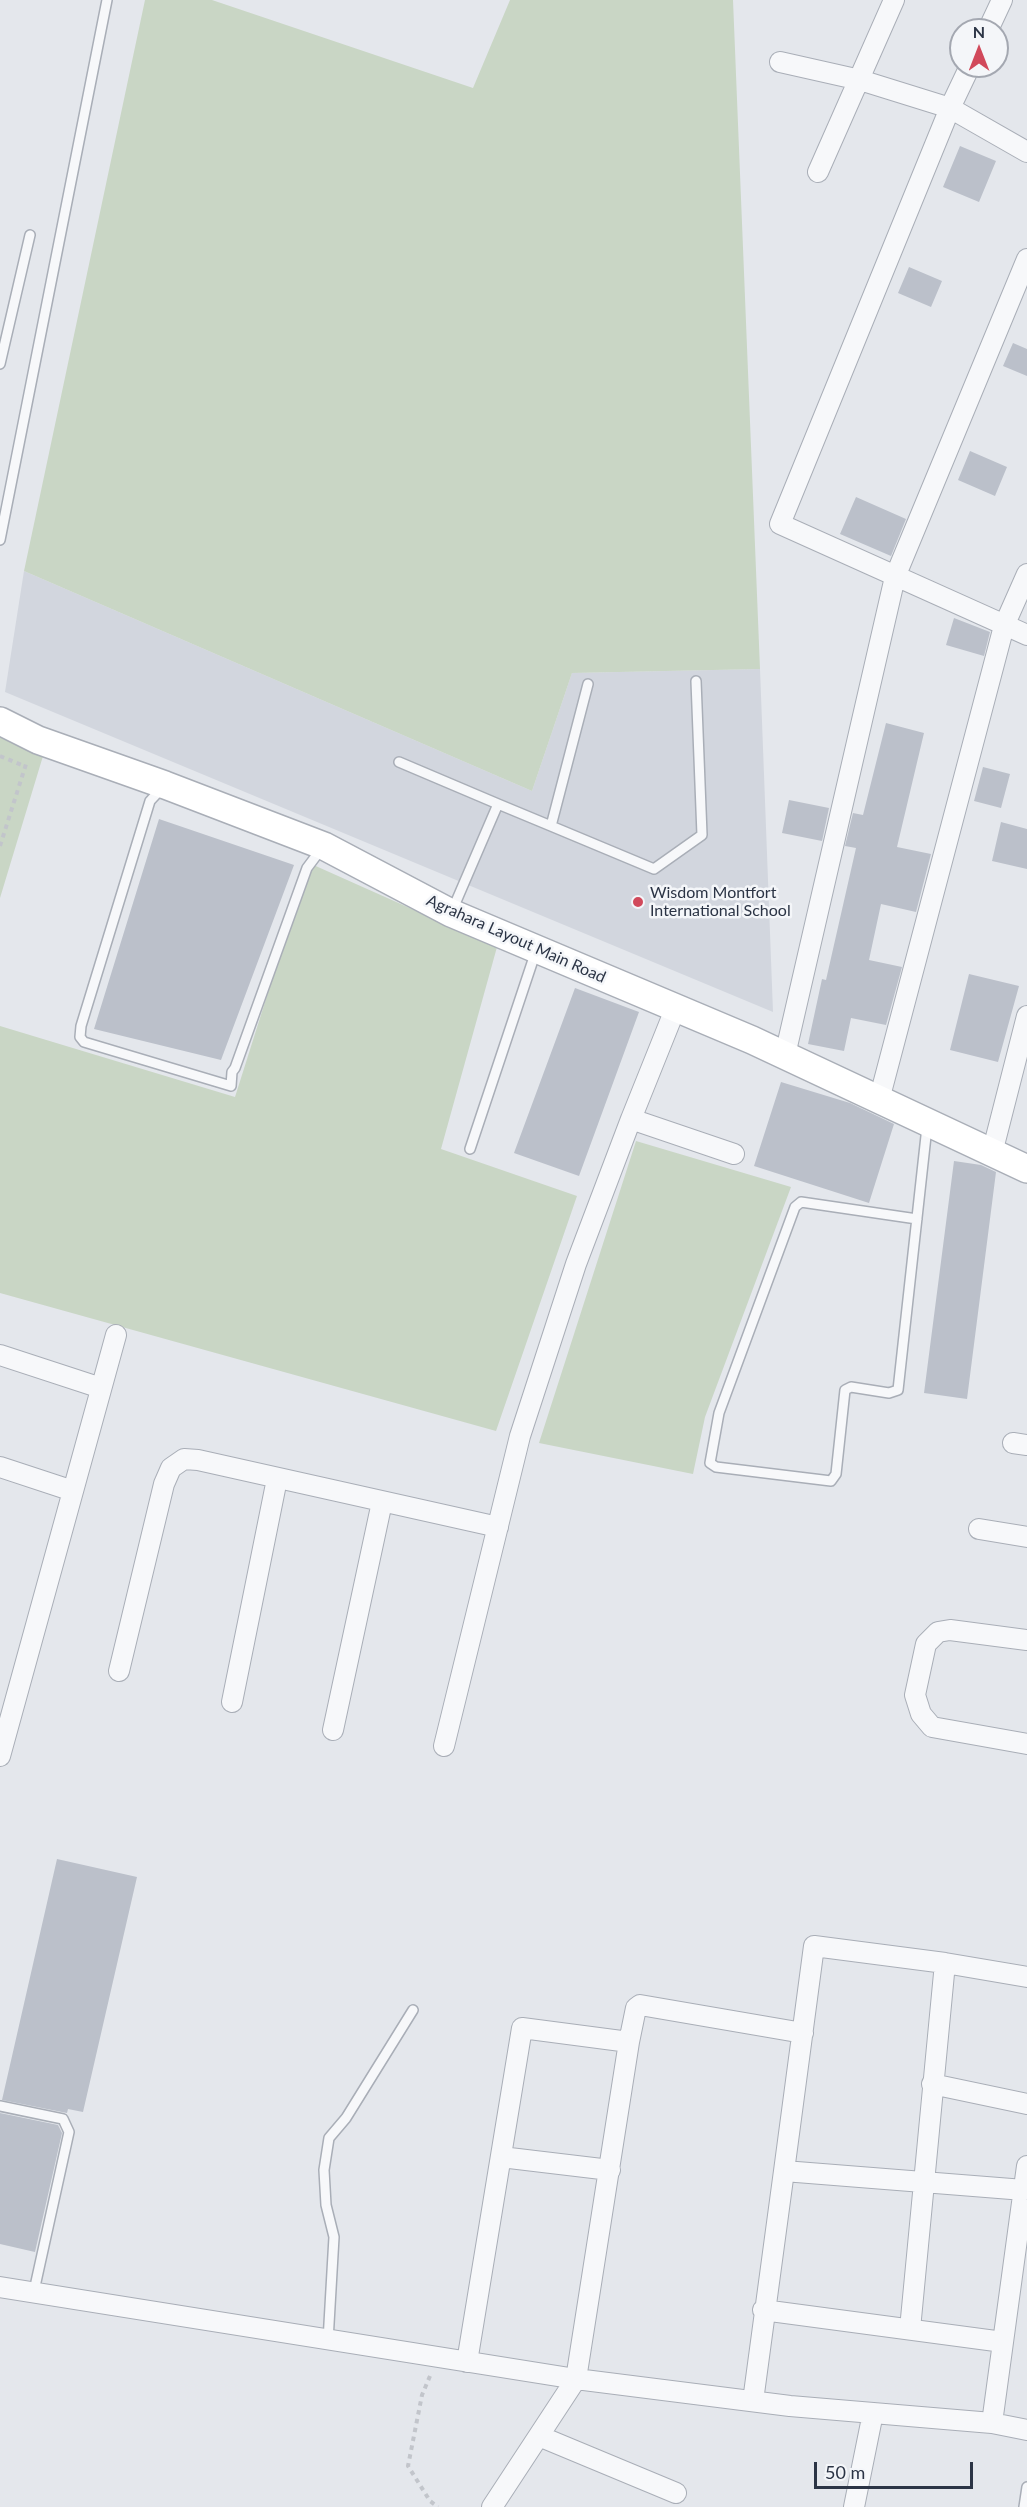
<!DOCTYPE html>
<style>
body{margin:0}
#map{position:relative;width:1027px;height:2507px;overflow:hidden;background:#e4e7ec;font-family:Lato,sans-serif}
canvas{display:block}
.north{position:absolute;left:949px;top:18px;width:60px;height:60px;box-sizing:border-box;background:#f4f6f9;border:2px solid #a4a8b1;border-radius:50%;rotate:0deg;font-size:16px;font-weight:700;line-height:24px;text-align:center;color:#2b3445}
.north::after{content:'';display:block;margin:auto;width:21px;height:27px;background:#d1495b;clip-path:polygon(50% 0,100% 100%,50% 72%,0 100%)}
.scale{position:absolute;left:814px;top:2462px;width:159px;height:27px;box-sizing:border-box;border:3px solid #2b3445;border-top:0;padding-left:8px;font-size:18px;line-height:21px;white-space:nowrap;color:#2b3445;-webkit-text-stroke:4px #f4f6f9;paint-order:stroke}
</style>
<div id="map">
<canvas width="1027" height="2507"></canvas>
<div class="north">N</div>
<div class="scale">50 m</div>
</div>
<script>
const g = document.querySelector('canvas').getContext('2d');
g.lineJoin = 'round';
function fill(path, color) { g.fillStyle = color; g.fill(path, 'evenodd'); }
const toPath = rows => new Path2D(rows.map(r => 'M' + r).join(''));
function stroke(path, color, width, dash) { g.strokeStyle = color; g.lineWidth = width; g.lineCap = dash ? 'butt' : 'round'; g.setLineDash(dash || []); g.stroke(path); }
function write(font, color, halo, rows, align = 'center') {
  g.font = font + ' Lato,sans-serif'; g.lineWidth = 5; g.setLineDash([]); g.textBaseline = 'middle'; g.strokeStyle = halo; g.fillStyle = color; for (const [text, x, y, turn = 0] of rows) {
    g.save(); g.translate(x, y); g.rotate((+turn || 0) * Math.PI / 180); g.textAlign = isNaN(turn) ? turn : align; if (halo) g.strokeText(text, 0, 0); g.fillText(text, 0, 0); g.restore();
  }
}
const built = toPath([
 [24,571,532,791,572,673,760,669,773,1012,5,692]
]);
const green = toPath([
 [145,0,212,0,473,88,510,0,733,0,760,669,572,673,532,791,24,571],
 [0,735,43,756,0,898],
 [309,863,497,947,441,1149,577,1196,496,1431,0,1293,0,1026,235,1097],
 [636,1141,791,1187,705,1417,693,1474,539,1443]
]);
const building = toPath([
 [960,146,996,161,979,202,943,187],
 [909,267,942,281,931,307,898,293],
 [1013,343,1027,349,1027,376,1003,366],
 [970,451,1007,467,995,496,958,480],
 [856,497,906,519,891,556,840,534],
 [954,618,990,632,984,656,946,645],
 [886,723,924,733,897,847,931,854,916,912,881,904,869,960,902,967,886,1025,851,1018,844,1051,808,1044,822,979,826,980,856,848,845,846,853,813,863,815],
 [983,767,1010,774,1001,808,974,801],
 [789,800,829,808,822,841,782,833],
 [159,819,294,865,221,1060,94,1029],
 [1001,822,1027,829,1027,869,992,861],
 [969,974,1019,986,998,1062,950,1050],
 [575,988,639,1012,579,1176,514,1153],
 [781,1082,850,1103,894,1124,869,1203,754,1166],
 [954,1161,981,1165,996,1172,967,1399,924,1393],
 [57,1859,137,1877,83,2112,68,2109,67,2113,2,2100],
 [0,2113,58,2125,62,2133,35,2252,0,2244]
]);
const path = toPath([
 [0,756,24,766],
 [0,846,27,761],
 [430,2376,422,2395,408,2466,430,2501,438,2507]
]);
const lane = toPath([
 [0,364,30,235],
 [0,540,107,0],
 [399,762,498,804],
 [163,787,150,801,81,1026,80,1037,84,1042,231,1086,232,1072,235,1068,307,868,322,848],
 [551,826,654,869,702,835,696,681],
 [452,911,498,804,551,826,588,684],
 [470,1149,536,951],
 [917,1219,801,1202,795,1207,719,1413,710,1463,716,1467,831,1481,836,1474,845,1390,851,1387,889,1393,898,1390,926,1136,927,1125],
 [0,2106,63,2119,69,2132,34,2291],
 [328,2341,334,2237,326,2205,324,2170,329,2138,346,2118,413,2010],
 [1024,2507,1027,2487]
]);
const street = toPath([
 [988,30,1002,0],
 [780,62,860,80,950,108,1027,152],
 [970,66,950,108,780,524,1027,635],
 [818,172,894,0],
 [676,1007,631,1119,734,1154],
 [785,1055,895,577,1027,259],
 [879,1100,1004,626,1027,574],
 [992,1153,1027,1016],
 [0,1355,101,1388],
 [1013,1443,1027,1445],
 [0,1467,73,1491],
 [979,1529,1027,1537],
 [1027,1640,950,1630,938,1632,926,1644,915,1695,921,1714,932,1727,1027,1744],
 [119,1671,164,1484,171,1468,184,1459,198,1460,498,1527],
 [232,1702,277,1479],
 [333,1730,382,1502],
 [444,1746,520,1436,576,1264,631,1119],
 [0,1756,116,1335],
 [629,2042,636,2008,640,2005,803,2033],
 [932,2084,1027,2104],
 [501,2157,610,2170],
 [1024,2190,784,2171,814,1946,945,1963,1027,1977],
 [0,2287,576,2379,790,2406,992,2423,1027,2166],
 [763,2310,1003,2342],
 [910,2329,945,1963],
 [467,2362,522,2028,629,2042,576,2379,492,2507],
 [753,2401,784,2171],
 [992,2423,1027,2430],
 [539,2436,676,2493],
 [854,2507,873,2413]
]);
const secondary = toPath([
 [0,721,38,740,165,785,324,846,451,913,752,1040,1027,1169]
]);
const markers = [
 [638,902,6,"#d1495b"]
];
const poiNames = [
 ["Wisdom Montfort",650,893],
 ["International School",650,911]
];
const streetNames = [
 ["Agrahara Layout Main Road",516,939,24]
];
fill(built, '#d2d6de');
fill(green, '#c9d6c5');
fill(building, '#bbc0ca');
stroke(lane, '#a9aeb7', 12);
stroke(street, '#a9aeb7', 22);
stroke(secondary, '#a9aeb7', 30);
stroke(path, '#c2c5cb', 4, [4.5, 4.5]);
stroke(lane, '#f7f8fa', 9);
stroke(street, '#f7f8fa', 20);
stroke(secondary, '#fff', 27);
for (const [x, y, r, color] of markers) { const dot = new Path2D(); dot.arc(x, y, r, 0, 2 * Math.PI); g.fillStyle = color; g.fill(dot); stroke(dot, '#f4f6f9', 2); }
write('16px', '#2b3445', '#f4f6f9', poiNames, 'left');
write('16px', '#2b3445', '#f4f6f9', streetNames);
</script>
